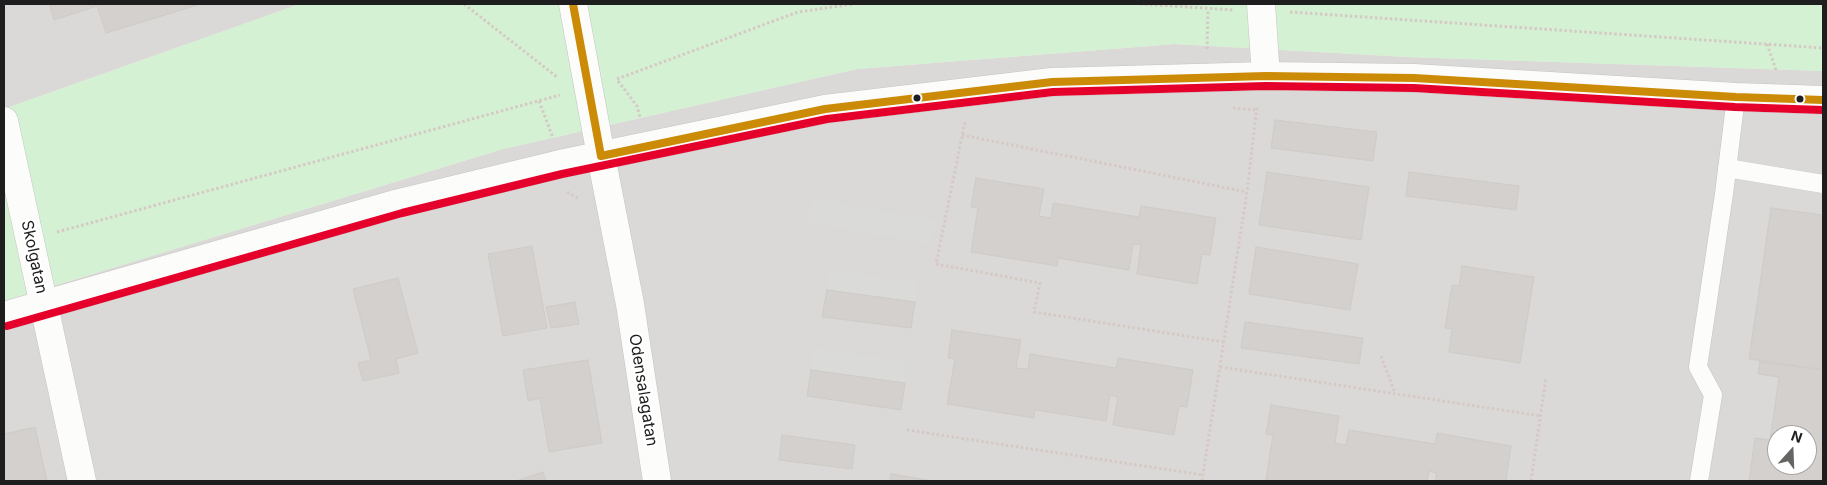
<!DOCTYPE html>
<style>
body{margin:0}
#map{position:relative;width:1827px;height:485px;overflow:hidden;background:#eceae6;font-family:Inter,sans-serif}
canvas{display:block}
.frame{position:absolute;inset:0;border:5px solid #1e1e1e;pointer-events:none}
.north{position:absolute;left:1767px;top:425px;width:50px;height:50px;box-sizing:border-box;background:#fff;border:1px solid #a5a5a5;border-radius:50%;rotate:20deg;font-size:14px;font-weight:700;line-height:20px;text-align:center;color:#1e1e1e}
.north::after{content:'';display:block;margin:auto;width:18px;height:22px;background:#666564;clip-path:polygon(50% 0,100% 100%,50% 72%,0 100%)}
</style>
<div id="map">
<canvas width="1827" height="485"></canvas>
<div class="frame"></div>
<div class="north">N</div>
</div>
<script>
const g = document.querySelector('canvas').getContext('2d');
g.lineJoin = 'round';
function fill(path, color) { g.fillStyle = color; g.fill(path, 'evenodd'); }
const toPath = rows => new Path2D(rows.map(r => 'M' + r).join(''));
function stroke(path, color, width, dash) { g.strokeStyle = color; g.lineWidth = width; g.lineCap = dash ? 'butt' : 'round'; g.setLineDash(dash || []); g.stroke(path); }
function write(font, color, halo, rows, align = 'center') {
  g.font = font + ' Inter,sans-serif'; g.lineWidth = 4.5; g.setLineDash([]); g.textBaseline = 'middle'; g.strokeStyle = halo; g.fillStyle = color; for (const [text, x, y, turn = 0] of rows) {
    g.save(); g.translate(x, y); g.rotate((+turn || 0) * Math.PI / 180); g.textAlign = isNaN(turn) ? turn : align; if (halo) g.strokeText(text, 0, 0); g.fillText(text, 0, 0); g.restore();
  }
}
const residential = toPath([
 [4,4,300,4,4,109],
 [1175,44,1408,57,1823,71,1823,481,4,481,4,301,503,149,857,69],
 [1777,435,1807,435,1807,465,1777,465]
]);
const religious = toPath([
 [812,198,936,220,932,245,808,222],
 [828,269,917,283,915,302,827,290],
 [815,348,907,362,905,383,811,370]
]);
const park = toPath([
 [300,4,1823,4,1823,71,1408,57,1175,44,857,69,503,149,4,301,4,109]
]);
const building = toPath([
 [49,4,201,4,106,33,97,6,54,20,49,4],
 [1275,120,1377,132,1373,161,1271,148,1275,120],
 [1267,172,1369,187,1361,240,1259,225,1267,172],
 [1409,172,1519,186,1516,210,1406,196,1409,172],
 [976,178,1044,189,1039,216,1051,218,1053,203,1139,217,1141,206,1216,218,1210,255,1202,254,1197,284,1137,274,1141,245,1133,244,1129,270,1058,258,1057,266,971,252,978,208,971,207,976,178],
 [1771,208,1823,215,1823,370,1749,359,1771,208],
 [532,246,547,328,503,336,488,254,532,246],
 [1256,247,1358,264,1350,310,1249,294,1256,247],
 [1462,266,1534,277,1520,363,1449,352,1452,329,1445,328,1452,285,1459,286,1462,266],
 [398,278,418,353,396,359,399,373,363,381,358,363,371,360,353,289,398,278],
 [827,290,915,302,911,328,822,317,827,290],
 [575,302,579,324,551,328,546,307,575,302],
 [1245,322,1363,338,1359,364,1241,348,1245,322],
 [952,330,1021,340,1016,368,1028,369,1030,354,1116,368,1118,358,1193,370,1187,407,1179,406,1174,435,1113,425,1118,397,1110,395,1106,421,1035,410,1034,418,947,404,955,359,948,358,952,330],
 [588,360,602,443,549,452,540,398,528,401,523,370,588,360],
 [1760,362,1823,370,1823,481,1749,481,1755,438,1770,440,1779,377,1758,374,1760,362],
 [1777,435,1807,435,1807,465,1777,465,1777,435],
 [811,370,905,383,901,410,807,396,811,370],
 [1271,405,1339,416,1335,443,1346,445,1349,430,1435,444,1437,433,1511,446,1506,481,1435,481,1437,473,1429,471,1427,481,1275,481,1266,480,1273,435,1266,434,1271,405],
 [35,427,47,481,4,481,4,434,35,427],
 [782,435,855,445,852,469,779,460,782,435],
 [543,472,546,481,516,481,543,472],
 [891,474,933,481,890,481,891,474]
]);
const path = toPath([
 [464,4,557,77],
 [1140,4,1234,10],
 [1290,12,1823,48],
 [1767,44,1776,70],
 [1207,49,1208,9],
 [617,79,798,12,853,4],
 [618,81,637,106,640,117],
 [539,101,553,138],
 [1233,108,1255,110],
 [965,122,936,264,1040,283,1034,312,1224,342],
 [962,135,1247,192],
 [567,192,579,199],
 [57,232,560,95],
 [1381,356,1395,393],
 [1220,367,1541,416],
 [907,430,1203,475],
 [1202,481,1247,192,1257,106],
 [1531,481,1546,378]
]);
const lane = toPath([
 [1727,168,1823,184],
 [1699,481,1713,395,1698,367,1724,194,1736,97]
]);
const street = toPath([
 [573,4,601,156,630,304,657,481],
 [1261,4,1266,76],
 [4,121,82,481],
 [4,316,399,203,560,164,825,109,1052,82,1266,76,1414,78,1736,97,1823,100]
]);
const bus1 = toPath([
 [573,4,601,156],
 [601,156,825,109,1052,82,1266,76,1414,78,1736,97,1823,100]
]);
const bus2 = toPath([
 [7,326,402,213,562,174,827,119,1053,92,1266,86,1414,88,1735,107,1823,110]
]);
const markers = [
 [917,98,4.5,"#1e1e1e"],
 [1800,99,4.5,"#1e1e1e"]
];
const streetNames = [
 ["Skolgatan",34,257,78],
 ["Odensalagatan",643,390,81]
];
fill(residential, '#dbd9d7');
fill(religious, '#dadad8');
fill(park, '#d4f2d3');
fill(building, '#d3d0cd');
stroke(building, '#cfcbc7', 1);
stroke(lane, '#c5c4c2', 19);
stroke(street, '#c5c4c2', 29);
stroke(path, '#d6c8c5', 3, [2.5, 2.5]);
stroke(lane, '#fcfcfb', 18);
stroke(street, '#fcfcfb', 28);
stroke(bus1, '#cc8b06', 8);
stroke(bus2, '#e4002b', 8);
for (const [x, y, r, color] of markers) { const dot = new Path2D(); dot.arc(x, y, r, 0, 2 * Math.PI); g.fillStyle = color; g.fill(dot); stroke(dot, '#fff', 2); }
write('16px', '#1e1e1e', '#fff', streetNames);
</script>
